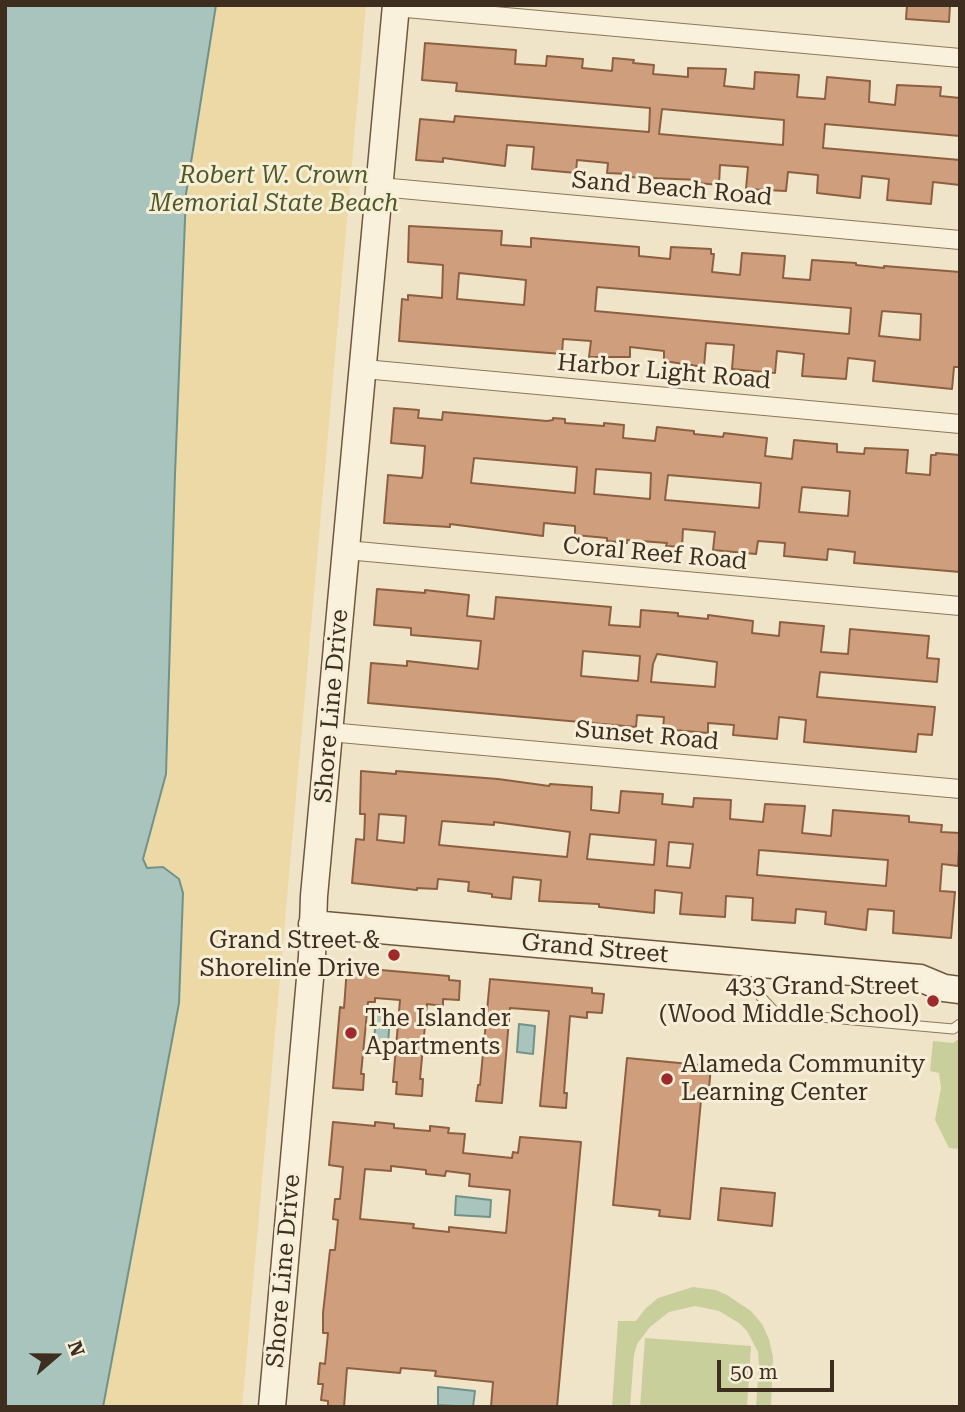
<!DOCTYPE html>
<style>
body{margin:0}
#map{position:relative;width:965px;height:1412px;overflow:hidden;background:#f0e4c8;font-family:"Roboto Serif",serif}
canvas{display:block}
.frame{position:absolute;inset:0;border:7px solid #3d2e20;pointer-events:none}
.north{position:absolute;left:21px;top:1321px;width:70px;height:70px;-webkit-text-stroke:5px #f7eed8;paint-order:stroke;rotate:70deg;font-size:19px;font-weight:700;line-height:28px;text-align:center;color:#3d2e20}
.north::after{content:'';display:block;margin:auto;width:24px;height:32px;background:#3d2e20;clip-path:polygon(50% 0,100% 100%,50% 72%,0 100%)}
.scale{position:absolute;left:717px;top:1360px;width:117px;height:32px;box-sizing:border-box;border:4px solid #3d2e20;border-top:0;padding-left:9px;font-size:21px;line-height:24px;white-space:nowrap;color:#3d2e20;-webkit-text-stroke:5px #f7eed8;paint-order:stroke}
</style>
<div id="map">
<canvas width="965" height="1412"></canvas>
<div class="frame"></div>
<div class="north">N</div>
<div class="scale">50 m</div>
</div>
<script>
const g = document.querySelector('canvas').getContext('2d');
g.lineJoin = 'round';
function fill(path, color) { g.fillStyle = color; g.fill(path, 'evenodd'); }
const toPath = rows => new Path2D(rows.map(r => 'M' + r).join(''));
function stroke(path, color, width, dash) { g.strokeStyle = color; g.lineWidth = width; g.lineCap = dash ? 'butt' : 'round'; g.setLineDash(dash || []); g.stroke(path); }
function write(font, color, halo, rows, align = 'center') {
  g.font = font + ' "Roboto Serif",serif'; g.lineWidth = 6; g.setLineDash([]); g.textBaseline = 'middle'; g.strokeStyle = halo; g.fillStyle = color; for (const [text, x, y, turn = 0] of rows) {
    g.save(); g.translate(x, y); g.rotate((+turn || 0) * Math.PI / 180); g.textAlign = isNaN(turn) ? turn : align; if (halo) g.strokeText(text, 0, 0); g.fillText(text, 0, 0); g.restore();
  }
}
const green = toPath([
 [960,1038,960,1149,949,1148,935,1120,941,1088,939,1073,930,1071,933,1041,953,1043],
 [693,1287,716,1290,727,1295,751,1311,762,1324,769,1339,773,1357,771,1407,756,1407,759,1365,758,1352,747,1331,739,1323,719,1311,695,1306,669,1312,650,1327,637,1344,634,1355,630,1407,612,1407,618,1321,636,1321,645,1309,658,1298],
 [645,1338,751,1346,747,1407,640,1407]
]);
const sand = toPath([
 [216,5,366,5,242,1407,103,1407,179,1003,182,893,179,879,147,868,143,859,166,774,175,474,186,194]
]);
const water = toPath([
 [5,5,216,5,186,194,175,474,166,774,143,859,147,868,163,867,179,879,183,893,179,1003,103,1407,5,1407,5,5],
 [376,1014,390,1016,388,1044,374,1042,376,1014],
 [519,1024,535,1026,533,1054,517,1052,519,1024],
 [456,1196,491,1200,490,1217,455,1215,456,1196],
 [438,1387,475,1391,473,1407,438,1405,438,1387]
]);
const building = toPath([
 [907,5,950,5,949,22,906,19,907,5],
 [425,43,516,50,515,64,546,66,547,56,583,59,582,68,612,71,613,58,634,60,633,63,654,65,653,74,688,77,688,68,726,69,724,86,754,89,755,72,799,75,797,97,825,99,827,77,870,81,869,102,895,105,897,85,941,87,940,96,960,98,960,136,825,124,823,148,960,160,960,185,933,182,931,204,887,200,889,179,862,176,860,198,817,193,818,175,788,172,786,191,746,189,748,167,720,165,719,185,698,183,699,180,628,177,628,174,607,173,608,163,577,160,576,173,532,169,534,147,507,145,505,166,443,158,443,162,416,160,420,119,454,122,455,116,649,132,650,108,456,91,457,83,422,80,425,43],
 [662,109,784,120,783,145,659,134,662,109],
 [409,226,502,231,501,245,531,247,531,238,639,247,639,256,670,259,671,247,711,249,711,254,714,254,712,272,740,275,742,253,785,256,783,278,810,280,812,260,856,263,856,265,884,268,884,266,960,272,960,367,954,367,952,389,873,381,875,361,848,358,846,379,802,376,804,354,777,351,775,373,732,369,734,345,706,343,704,367,664,361,664,351,630,347,630,357,589,357,591,341,563,339,562,354,399,341,402,299,408,300,408,295,442,298,443,265,408,262,409,226],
 [459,273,526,280,524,305,457,299,459,273],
 [597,287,851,308,849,334,595,311,597,287],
 [882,311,921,314,920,340,879,336,882,311],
 [394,408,419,410,418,418,442,420,443,412,547,421,553,420,553,418,565,419,565,423,604,426,604,423,624,425,623,438,655,441,657,427,694,431,694,434,723,437,724,433,767,438,765,456,792,459,794,440,837,444,837,452,864,454,865,448,908,450,906,473,930,475,931,455,936,455,936,453,960,455,960,572,854,563,855,552,828,549,827,560,784,556,785,543,758,541,756,554,713,550,715,532,683,529,682,547,666,546,667,543,627,540,627,543,607,541,607,538,575,535,575,526,544,523,543,536,450,524,450,527,384,523,388,475,422,478,423,473,425,446,391,443,394,408],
 [474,458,577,467,575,493,471,483,474,458],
 [596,469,651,473,650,499,594,494,596,469],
 [668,475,761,483,759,508,665,500,668,475],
 [802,487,850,491,848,516,799,512,802,487],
 [377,589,425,593,425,590,469,595,467,616,494,619,496,597,611,607,609,625,640,627,641,610,678,613,678,616,708,619,708,615,753,621,752,633,779,636,780,622,824,626,821,652,848,654,850,629,929,636,927,658,939,659,937,682,820,672,817,697,935,707,932,735,918,734,916,752,804,742,806,720,779,717,777,739,733,735,734,725,708,723,708,733,663,729,664,717,637,715,636,727,368,703,371,663,407,666,407,661,478,669,481,641,411,635,411,628,374,625,377,589],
 [583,651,640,656,638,681,581,676,583,651],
 [657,654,717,662,715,687,651,682,653,664,657,654],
 [361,771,396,774,396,771,498,779,549,786,550,784,592,787,591,810,619,813,621,791,663,794,662,804,693,807,694,798,731,800,730,819,763,822,765,804,805,806,802,833,831,836,833,810,909,816,909,822,942,825,941,832,960,833,958,866,942,864,940,891,955,892,951,938,893,933,894,911,868,909,866,930,825,924,826,912,796,909,795,923,752,920,753,898,726,896,725,917,680,914,682,893,655,890,654,913,599,907,599,904,539,901,541,880,513,877,511,899,492,897,492,894,468,891,469,882,438,879,437,889,417,888,417,890,352,883,356,839,364,840,365,814,360,814,361,771],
 [379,814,406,816,404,843,377,840,379,814],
 [442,821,494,825,494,822,570,832,567,857,439,845,442,821],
 [590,834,656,840,654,865,587,859,590,834],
 [669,842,693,844,690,868,667,866,669,842],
 [759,850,888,860,886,886,757,875,759,850],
 [347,967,449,976,449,980,460,981,459,1000,443,999,443,1006,427,1004,420,1079,423,1079,422,1096,396,1094,397,1082,393,1082,400,1000,375,998,375,1002,368,1002,361,1074,364,1074,363,1090,333,1088,340,1007,344,1008,347,967],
 [490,979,592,988,592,993,604,994,602,1013,587,1012,587,1018,570,1016,564,1093,567,1093,566,1108,540,1106,549,1011,510,1008,502,1103,476,1101,478,1085,480,1085,490,979],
 [627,1058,711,1066,708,1100,701,1100,690,1219,659,1216,660,1210,613,1205,627,1058],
 [333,1122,375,1126,375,1122,394,1124,394,1128,430,1131,430,1126,449,1128,448,1133,465,1134,463,1153,512,1158,513,1152,518,1153,520,1137,581,1142,557,1407,491,1407,493,1382,435,1376,436,1371,401,1368,400,1373,347,1368,344,1407,328,1407,328,1401,321,1400,323,1384,318,1384,320,1363,325,1364,328,1333,323,1333,323,1313,330,1250,335,1250,338,1220,333,1219,335,1199,340,1199,343,1167,329,1165,333,1122],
 [391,1166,426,1170,426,1174,445,1176,446,1171,470,1174,469,1186,510,1190,506,1233,449,1227,449,1232,413,1228,414,1224,360,1219,365,1169,391,1171,391,1166],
 [721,1188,775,1193,772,1226,718,1220,721,1188]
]);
const lane = toPath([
 [754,965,761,997,776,1013,953,1029,960,1024]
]);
const street = toPath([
 [395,7,960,58],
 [380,187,960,240],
 [364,369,960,424],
 [346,550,960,606],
 [329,732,960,789]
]);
const secondary = toPath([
 [312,924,920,978,944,988,960,990],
 [272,1407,312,956,314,896,396,5]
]);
const markers = [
 [394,955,7,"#9e2a2b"],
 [933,1001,7,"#9e2a2b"],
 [351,1033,7,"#9e2a2b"],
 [667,1079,7,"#9e2a2b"]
];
const parkNames = [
 ["Robert W. Crown",274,176],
 ["Memorial State Beach",274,204]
];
const streetNames = [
 ["Sand Beach Road",672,189,5],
 ["Harbor Light Road",664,372,5],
 ["Coral Reef Road",655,554,5],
 ["Shore Line Drive",332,706,-85],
 ["Sunset Road",647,736,5],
 ["Grand Street",595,949,5],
 ["Shore Line Drive",284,1271,-85]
];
const poiNames = [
 ["Grand Street &",380,941],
 ["Shoreline Drive",380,969],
 ["433 Grand Street",919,987],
 ["(Wood Middle School)",919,1015],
 ["The Islander",365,1019,"left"],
 ["Apartments",365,1047,"left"],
 ["Alameda Community",681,1065,"left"],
 ["Learning Center",681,1093,"left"]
];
fill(green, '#c9cf9b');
fill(sand, '#ecd9a5');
fill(water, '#a9c4bc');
stroke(water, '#6f938a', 2);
fill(building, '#cf9f7d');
stroke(building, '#8d5f41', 2);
stroke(lane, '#8d765c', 11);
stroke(street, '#8d765c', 20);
stroke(secondary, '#6f573f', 29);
stroke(lane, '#faf1dc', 9);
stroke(street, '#faf1dc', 18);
stroke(secondary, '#faf1dc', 26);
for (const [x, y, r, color] of markers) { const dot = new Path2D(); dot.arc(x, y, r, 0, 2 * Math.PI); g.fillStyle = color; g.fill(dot); stroke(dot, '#f7eed8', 2.5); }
write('italic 24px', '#4d5a26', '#f7eed8', parkNames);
write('24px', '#3d2e20', '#f7eed8', streetNames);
write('24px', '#3d2e20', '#f7eed8', poiNames, 'right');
</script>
